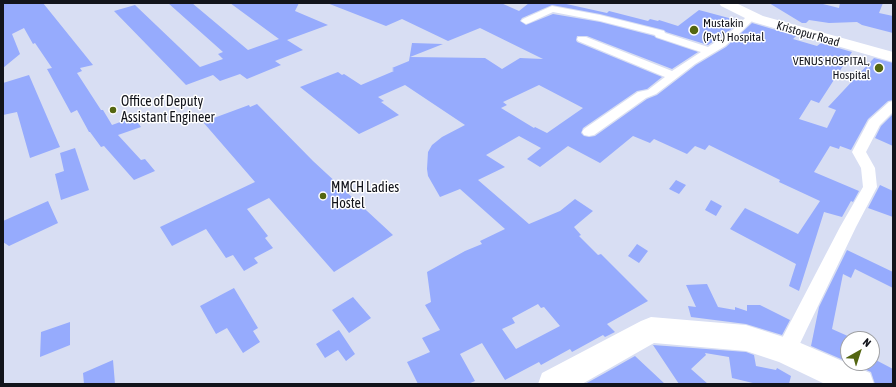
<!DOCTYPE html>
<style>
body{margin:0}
#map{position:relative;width:896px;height:387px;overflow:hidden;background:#d8def3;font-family:"Asap Condensed",sans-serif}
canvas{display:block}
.frame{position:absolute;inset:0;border:4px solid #12141b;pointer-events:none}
.north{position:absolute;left:840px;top:331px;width:40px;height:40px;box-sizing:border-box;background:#fff;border:1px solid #a0a1a4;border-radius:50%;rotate:39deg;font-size:11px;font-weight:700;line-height:16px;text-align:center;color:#12141b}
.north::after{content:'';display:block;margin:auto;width:14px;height:18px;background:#546611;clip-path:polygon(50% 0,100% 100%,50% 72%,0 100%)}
</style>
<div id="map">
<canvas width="896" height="387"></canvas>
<div class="frame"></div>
<div class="north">N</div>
</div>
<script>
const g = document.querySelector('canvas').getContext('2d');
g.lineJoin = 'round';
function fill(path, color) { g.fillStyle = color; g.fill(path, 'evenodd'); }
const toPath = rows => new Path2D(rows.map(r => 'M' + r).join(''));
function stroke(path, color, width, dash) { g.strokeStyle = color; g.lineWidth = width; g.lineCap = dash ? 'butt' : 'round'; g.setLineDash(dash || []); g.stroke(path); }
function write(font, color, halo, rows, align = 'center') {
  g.font = font + ' "Asap Condensed",sans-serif'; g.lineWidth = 3; g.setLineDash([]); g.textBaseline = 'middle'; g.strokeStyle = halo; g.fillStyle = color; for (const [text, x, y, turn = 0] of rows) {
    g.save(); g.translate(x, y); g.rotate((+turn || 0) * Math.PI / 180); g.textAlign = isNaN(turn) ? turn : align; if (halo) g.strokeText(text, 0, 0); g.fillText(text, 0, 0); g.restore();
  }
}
const building = toPath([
 [3,3,43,3,93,65,80,68,82,71,77,73,101,110,103,110,112,125,134,117,141,127,118,135,141,160,145,159,155,171,134,180,104,146,101,147,90,132,89,132,77,110,71,113,47,69,52,68,35,43,33,44,24,28,12,34,20,54,3,68],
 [168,3,192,3,248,50,279,39,230,3,299,3,295,11,328,25,287,40,303,50,275,61,281,65,247,79,240,74,220,81,213,75,186,85,114,11,135,5,200,67,223,59,218,54,223,52],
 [327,3,501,3,519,11,529,3,562,3,607,13,609,11,648,21,650,19,658,21,659,20,678,26,699,10,740,21,733,28,708,45,666,32,664,30,600,14,552,5,522,18,520,21,526,25,553,14,600,22,654,36,656,38,698,52,672,69,587,36,577,36,576,40,577,42,662,77,647,89,637,91,583,128,581,133,584,136,589,137,595,136,647,99,657,95,696,65,726,47,752,23,796,36,793,39,817,46,821,43,852,52,819,103,811,100,799,119,827,128,836,110,828,107,874,58,893,63,893,100,888,101,868,119,851,150,840,146,839,149,830,146,814,172,859,191,853,202,851,201,842,217,824,212,799,291,789,286,796,264,730,229,745,208,798,234,820,201,779,182,780,180,709,145,705,150,695,146,687,154,654,139,650,143,633,136,600,163,568,146,540,167,527,159,541,148,519,136,486,155,505,167,478,180,529,224,560,211,575,199,593,211,574,227,581,235,579,236,598,255,601,254,648,301,607,324,615,332,605,337,603,335,572,352,570,349,541,365,539,362,505,380,482,343,460,354,475,381,468,384,418,384,407,362,430,352,422,338,440,330,425,305,431,302,427,272,465,251,482,244,480,241,505,229,460,189,440,197,428,176,427,169,428,152,432,145,442,137,465,125,405,85,378,97,384,101,381,102,399,115,359,134,300,87,338,72,342,75,344,74,361,85,394,71,392,70,394,69,392,68,409,61,412,43,443,44,410,57,485,58,502,69,520,58,543,59,480,28,448,41,402,19,386,26],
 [539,85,583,108,547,133,535,127,534,128,501,108,507,105,503,102],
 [538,304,541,308,544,307,560,326,516,349,502,329,515,323,512,318],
 [769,3,819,3,839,8,840,3,883,3,879,13,893,16,893,33,862,25,857,22,829,23,809,20,806,23,802,23],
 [29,75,60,147,30,158,17,112,3,115,3,83],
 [257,104,313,161,393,235,334,272,269,198,247,209,268,236,265,238,273,248,254,258,258,263,244,271,233,255,226,258,206,229,172,246,160,227,255,182,203,122,249,105,250,107],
 [893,114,893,146,875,138,881,126],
 [75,148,89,190,61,200,55,174,64,171,60,153],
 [676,180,686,185,679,194,669,189],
 [880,185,893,191,893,217,868,208],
 [711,200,722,206,716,216,705,210],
 [48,201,58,223,9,246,3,242,3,221],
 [637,244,648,251,639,263,628,256],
 [847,250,893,272,893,288,855,269,851,278,843,274,832,329,850,337,848,339,848,362,811,346,819,307],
 [707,284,718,307,735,310,735,307,747,311,747,305,760,305,790,320,782,335,746,324,691,317,688,306,696,307,686,285],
 [234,288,258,328,253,331,260,342,243,353,227,328,216,334,200,306],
 [353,297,371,318,349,333,332,310],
 [70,322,70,345,40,357,41,332],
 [339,330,355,354,346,361,338,350,325,358,316,344],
 [653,345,746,352,754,355,756,366,776,370,777,368,791,376,789,384,757,384,732,378,729,357,705,353,706,355,691,369,708,384,679,384],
 [635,356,665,384,585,384,605,373],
 [872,358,893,369,893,384,875,384,871,372,851,363,872,363],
 [113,360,115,384,84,384,83,373]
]);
const street = toPath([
 [552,6,600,15,664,31,665,33,708,47,734,29,749,14,752,13,757,16,740,33,725,46,695,64,656,94,646,98,594,135,589,136,584,135,582,132,584,129,638,92,648,90,665,77,578,41,577,39,578,37,586,37,672,71,701,52,656,37,655,35,600,21,553,12,529,23,526,24,521,21,523,19,552,6],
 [893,101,893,112,880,125,866,152,875,168,877,187,856,227,793,358,786,360,779,358,776,351,779,344,840,227,863,187,861,168,852,152,869,120,889,102,893,101]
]);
const secondary = toPath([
 [719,3,736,3,763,16,893,52,893,62,753,22,721,6,719,3],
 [651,317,746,325,796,341,870,373,874,384,825,384,779,362,746,351,654,343,582,384,538,384,542,373,641,321,651,317]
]);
const markers = [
 [694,30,5,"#546611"],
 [879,68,5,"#546611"],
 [113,110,4,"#546611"],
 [323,196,4,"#546611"]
];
const farPoinames = [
 ["Mustakin",703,23],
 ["(Pvt.) Hospital",703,37],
 ["VENUS HOSPITAL,",870,61,"right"],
 ["Hospital",870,75,"right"]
];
const farStreetnames = [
 ["Kristopur Road",808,34,16]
];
const poiNames = [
 ["Office of Deputy",121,102],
 ["Assistant Engineer",121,118],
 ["MMCH Ladies",331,188],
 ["Hostel",331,204]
];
fill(building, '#96abfd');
fill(street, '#fff');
fill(secondary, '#fff');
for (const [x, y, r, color] of markers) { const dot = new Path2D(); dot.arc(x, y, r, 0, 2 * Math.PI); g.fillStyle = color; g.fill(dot); stroke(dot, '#fff', 1.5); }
write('12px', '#12141b', '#fff', farPoinames, 'left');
write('12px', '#12141b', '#fff', farStreetnames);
write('14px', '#12141b', '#fff', poiNames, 'left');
</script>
